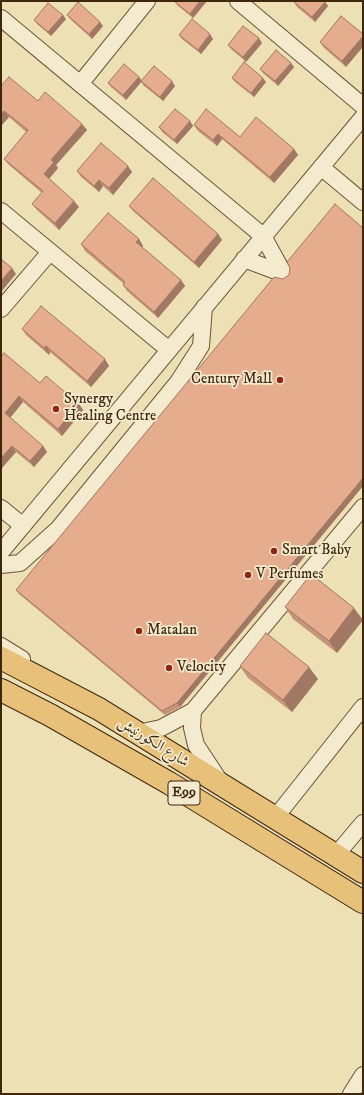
<!DOCTYPE html>
<meta charset="utf-8">
<style>
body{margin:0}
#map{position:relative;width:364px;height:1095px;overflow:hidden;background:#eee0b5;font-family:"IM FELL DW Pica",serif}
canvas{display:block}
.frame{position:absolute;inset:0;border:2px solid #3f270e;pointer-events:none}
</style>
<div id="map">
<canvas width="364" height="1095"></canvas>
<div class="frame"></div>
</div>
<script>
const g = document.querySelector('canvas').getContext('2d');
g.lineJoin = 'round';
const toPath = rows => new Path2D(rows.map(r => 'M' + r).join(''));
function stroke(path, color, width, dash) { g.strokeStyle = color; g.lineWidth = width; g.lineCap = dash ? 'butt' : 'round'; g.setLineDash(dash || []); g.stroke(path); }
function fill(path, color) { g.fillStyle = color; g.fill(path, 'evenodd'); }
function write(font, color, halo, rows, align = 'center') {
  g.font = font + ' "IM FELL DW Pica",Amiri,serif'; g.lineWidth = 3.5; g.setLineDash([]); g.textBaseline = 'middle'; g.strokeStyle = halo; g.fillStyle = color; for (const [text, x, y, turn = 0] of rows) {
    g.save(); g.translate(x, y); g.rotate((+turn || 0) * Math.PI / 180); g.textAlign = isNaN(turn) ? turn : align; if (halo) g.strokeText(text, 0, 0); g.fillText(text, 0, 0); g.restore();
  }
}
const minor = toPath([
 [238,1,363,106],
 [1,18,263,236,284,274],
 [80,84,147,1],
 [321,167,363,202],
 [1,211,169,350],
 [244,259,284,274],
 [1,309,50,252],
 [1,508,23,526],
 [1,552,363,117],
 [1,565,20,563,58,529,178,382,201,346,204,307],
 [1,646,22,659],
 [193,711,192,728,196,745,219,780],
 [138,733,161,728,193,711,363,507],
 [275,818,363,707],
 [336,855,363,823],
 [351,1094,363,1075]
]);
const highway = toPath([
 [1,658,99,709,363,872],
 [1,690,50,715,169,783,363,902]
]);
const wall = toPath([
 [207,1,193,18,178,6,175,2],
 [294,2,325,2,328,6,315,22,297,7],
 [67,15,103,26,92,39,70,19],
 [341,16,346,67,324,48,320,42],
 [66,19,51,36,37,24,34,20],
 [179,35,213,39,201,54,182,39],
 [262,43,246,62,231,49,228,45],
 [291,63,294,67,278,86,263,73,260,69],
 [139,77,142,81,175,86,163,101,144,86,141,82,126,100,111,87,108,83],
 [232,78,266,82,254,97,235,82],
 [1,86,38,101,82,124,87,130,56,165,58,168,49,179,79,207,59,230,37,210,32,204,42,193,9,165,4,159,26,132,9,117,1,126],
 [190,121,193,126,177,144,162,132,159,127],
 [194,125,240,137,294,149,298,155,274,183,222,139,217,146,198,131],
 [128,166,132,172,113,195,103,186,99,192,81,177,77,171],
 [129,206,218,234,222,240,199,268,134,212],
 [363,228,363,486,180,707,165,715,19,594,16,590,283,279],
 [139,239,143,246,142,247,181,280,185,286,158,318,127,291,123,285,124,284,85,251,81,244],
 [22,329,109,366,91,387,50,352,49,355,26,335],
 [1,357,40,383,79,404,83,410,62,436,23,402,10,418,43,446,47,452,34,467,16,452,1,469],
 [285,607,363,620,337,653,293,619],
 [240,666,318,679,292,712,248,678]
]);
const shadedWall = toPath([
 [200,1,207,1,193,18,190,14],
 [325,2,328,6,315,22,312,17],
 [63,15,66,19,51,36,48,32],
 [100,22,103,26,92,39,89,34],
 [210,34,213,39,201,54,198,50],
 [363,36,363,47,346,67,342,61],
 [259,38,262,43,246,62,243,57],
 [291,63,294,67,278,86,275,81],
 [139,77,142,81,126,100,123,95],
 [263,78,266,82,254,97,251,93],
 [172,81,175,86,163,101,160,97],
 [4,111,9,117,1,126,1,115],
 [190,121,193,126,177,144,174,140],
 [82,124,87,130,56,165,58,168,48,180,44,174,51,160],
 [218,134,222,139,217,146,213,140],
 [294,149,298,155,274,183,270,177],
 [128,166,132,172,113,195,109,188],
 [99,180,103,186,99,192,94,186],
 [74,201,79,207,59,230,55,223],
 [218,234,222,240,199,268,194,262],
 [139,239,143,246,141,249,136,242],
 [12,268,16,274,1,292,1,281],
 [181,280,185,286,158,318,154,312],
 [46,346,50,352,49,355,44,348],
 [105,359,109,366,91,387,87,381],
 [19,396,23,402,9,419,5,413],
 [79,404,83,410,62,436,58,429],
 [12,446,16,452,1,469,1,458],
 [43,446,47,452,34,467,30,461],
 [363,478,363,486,180,707,177,703],
 [354,608,363,620,337,653,329,641],
 [309,667,318,679,292,712,283,700]
]);
const building = toPath([
 [175,1,200,1,190,14,175,2,175,1],
 [294,1,324,1,325,2,312,17,294,2,294,1],
 [78,2,100,22,89,34,67,15,78,2],
 [48,3,63,15,48,32,34,20,48,3],
 [341,16,363,34,363,36,342,61,320,42,341,16],
 [192,19,210,34,198,50,179,35,192,19],
 [243,26,259,38,243,57,228,45,243,26],
 [276,50,291,63,275,81,260,69,276,50],
 [244,62,263,78,251,93,232,78,244,62],
 [124,64,139,77,123,95,108,83,124,64],
 [154,66,172,81,160,97,141,81,154,66],
 [9,77,38,101,45,92,82,124,51,160,54,162,44,174,74,201,55,223,32,204,43,191,4,159,28,130,4,111,1,115,1,86,9,77],
 [175,109,190,121,174,140,159,127,175,109],
 [206,109,240,137,256,117,294,149,270,177,218,134,213,140,194,125,206,109],
 [101,143,128,166,109,188,99,180,94,186,77,171,101,143],
 [153,178,218,234,194,262,129,206,153,178],
 [335,204,363,228,363,478,177,703,162,711,16,590,274,277,283,279,289,275,290,268,287,262,335,204],
 [108,213,139,239,136,242,181,280,154,312,123,285,125,282,81,244,108,213],
 [1,259,12,268,1,281,1,259],
 [41,306,105,359,87,381,46,346,44,348,22,329,41,306],
 [4,353,40,383,46,376,79,404,58,429,19,396,5,413,43,446,30,461,12,446,1,458,1,357,4,353],
 [311,574,354,608,329,641,285,607,311,574],
 [266,633,309,667,283,700,240,666,266,633]
]);
const markers = [
 [280,380,4,"#8f2418"],
 [56,409,4,"#8f2418"],
 [274,551,4,"#8f2418"],
 [248,575,4,"#8f2418"],
 [139,631,4,"#8f2418"],
 [169,668,4,"#8f2418"]
];
const shields = [
 [184,793,32]
];
const shieldNames = [
 ["E99",184,793]
];
const poiNames = [
 ["Century Mall",272,380,"right"],
 ["Synergy",64,400],
 ["Healing Centre",64,417],
 ["Smart Baby",282,551],
 ["V Perfumes",256,575],
 ["Matalan",147,631],
 ["Velocity",177,668]
];
const streetNames = [
 ["شارع الكورنيش",153,743,32]
];
stroke(minor, '#6b5538', 18);
stroke(highway, '#3f270e', 24);
stroke(minor, '#f4ebcf', 16);
stroke(highway, '#e7c07a', 22);
fill(wall, '#c5947a');
fill(shadedWall, '#a07863');
fill(building, '#e5ac8e');
stroke(building, '#a07863', 1);
for (const [x, y, r, color] of markers) { const dot = new Path2D(); dot.arc(x, y, r, 0, 2 * Math.PI); g.fillStyle = color; g.fill(dot); stroke(dot, '#f4ebcf', 1.5); }
for (const [x, y, w] of shields) { const box = new Path2D(); box.roundRect(x - w / 2, y - 12, w, 24, 3); g.fillStyle = '#f4ebcf'; g.fill(box); stroke(box, '#3f270e', 1); }
write('bold 14px', '#3f270e', null, shieldNames);
write('15px', '#3f270e', '#f4ebcf', poiNames, 'left');
write('15px', '#3f270e', '#f4ebcf', streetNames);
</script>
